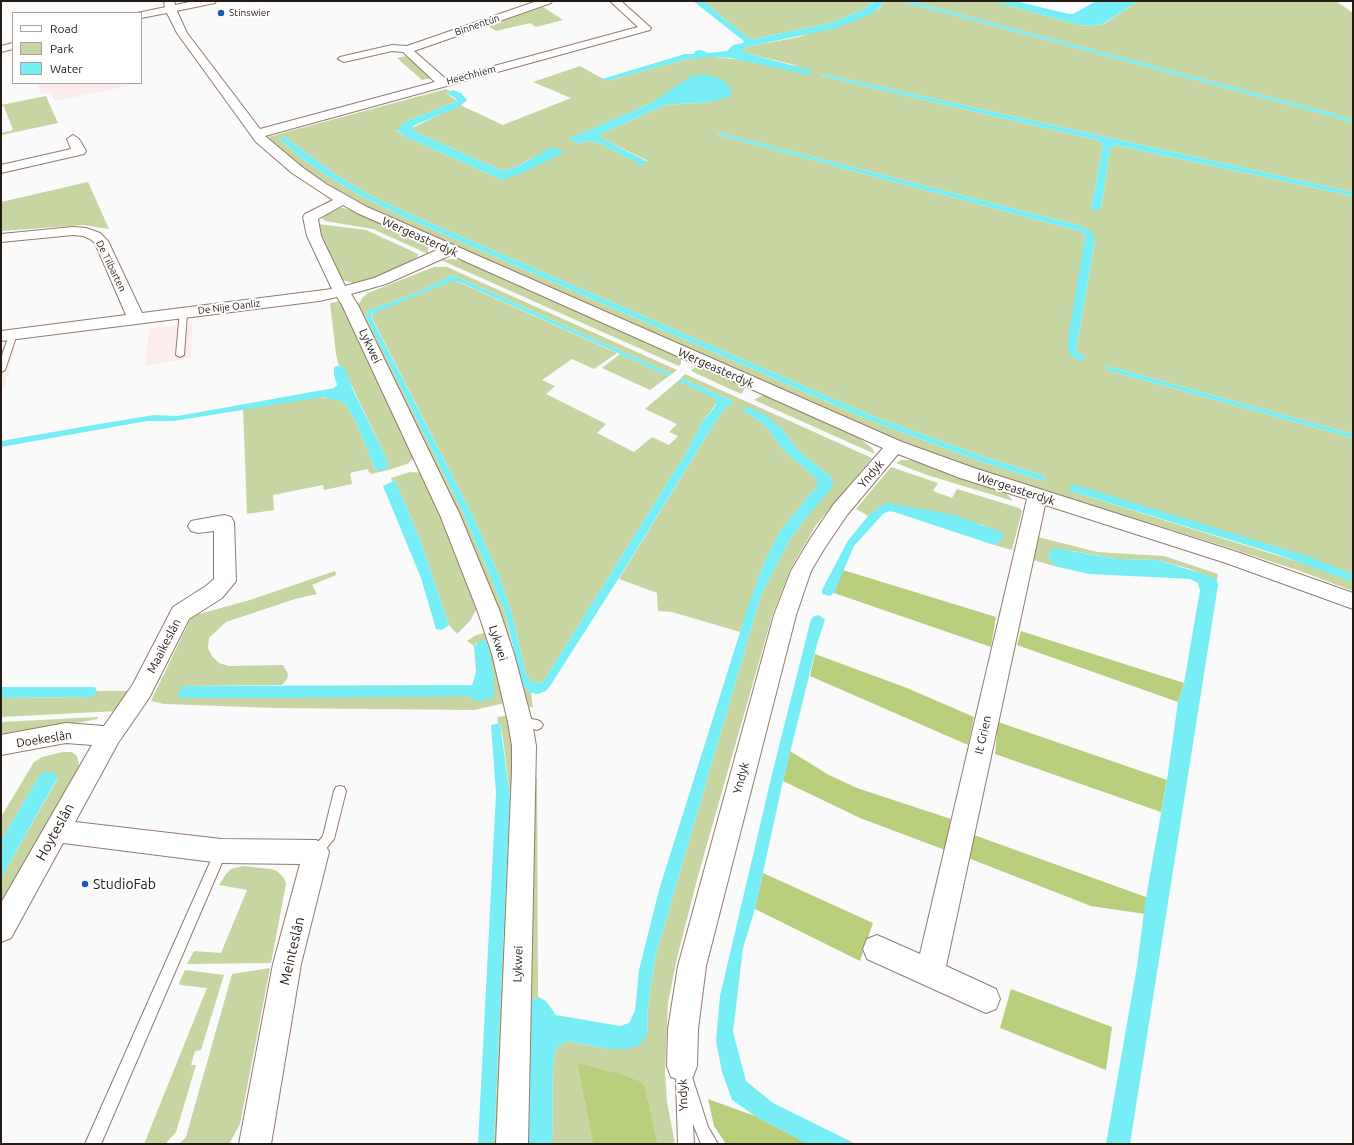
<!DOCTYPE html>
<meta charset="utf-8">
<style>
body{margin:0}
#map{position:relative;width:1354px;height:1145px;overflow:hidden;background:#fafafa;font-family:Ubuntu,sans-serif}
canvas{display:block}
.frame{position:absolute;inset:0;border:2px solid #251a14;pointer-events:none}
.legend{position:absolute;left:12px;top:12px;width:130px;height:72px;box-sizing:border-box;background:#fff;border:1px solid #a8a3a1;margin:0;padding:5px 7px;list-style:none;font-size:12px;color:#251a14}
.legend li{display:flex;align-items:center;gap:8px;height:20px}
.legend b{width:20px;border:1px solid #a8a3a1}
</style>
<div id="map">
<canvas width="1354" height="1145"></canvas>
<div class="frame"></div>
<ul class="legend">
<li><b style="height:5px;background:#fff"></b>Road</li>
<li><b style="height:11px;background:#c6d5a2"></b>Park</li>
<li><b style="height:11px;background:#77eef6"></b>Water</li>
</ul>
</div>
<script>
const g = document.querySelector('canvas').getContext('2d');
g.lineJoin = 'round';
function fill(path, color) { g.fillStyle = color; g.fill(path, 'evenodd'); }
const toPath = rows => new Path2D(rows.map(r => 'M' + r).join(''));
function stroke(path, color, width, dash) { g.strokeStyle = color; g.lineWidth = width; g.lineCap = dash ? 'butt' : 'round'; g.setLineDash(dash || []); g.stroke(path); }
function write(font, color, halo, rows, align = 'center') {
  g.font = font + ' Ubuntu,sans-serif'; g.lineWidth = 4; g.setLineDash([]); g.textBaseline = 'middle'; g.strokeStyle = halo; g.fillStyle = color; for (const [text, x, y, turn = 0] of rows) {
    g.save(); g.translate(x, y); g.rotate((+turn || 0) * Math.PI / 180); g.textAlign = isNaN(turn) ? turn : align; if (halo) g.strokeText(text, 0, 0); g.fillText(text, 0, 0); g.restore();
  }
}
const industrial = toPath([
 [36,83,129,83,129,86,55,101,50,93,41,94],
 [192,323,191,358,145,366,149,329],
 [16,345,4,388,1,389,1,347]
]);
const green = toPath([
 [703,1,874,1,862,10,831,23,753,39,748,38],
 [886,1,900,1,1353,122,1353,192,824,74,821,76,1097,140,1103,145,1091,209,1101,209,1110,149,1115,145,1353,196,1353,434,1108,366,1106,367,1107,370,1353,438,1353,574,1281,548,1070,491,1308,565,1353,582,1353,591,1300,571,1236,550,976,469,914,447,854,422,373,210,312,175,293,161,268,137,446,89,450,91,446,93,457,101,407,121,396,130,404,136,502,180,533,157,518,166,503,171,414,131,412,128,460,105,503,125,571,98,533,82,580,66,607,81,687,59,700,57,714,57,799,66,750,54,743,51,743,49,751,46,799,37,877,10],
 [667,93,712,102,665,105,599,135,603,139,648,161,642,165,597,142,585,141,580,144,569,139,651,103],
 [720,133,1078,225,1095,240,1076,350,1084,357,1081,361,1070,354,1085,237,1083,232,718,135],
 [284,136,332,172,368,194,410,214,873,416,982,456,1045,476,1043,481,979,461,869,420,404,217,363,197,326,175,301,158,279,138],
 [910,1,992,1,1079,25,1093,26,1104,24,1138,1,1336,1,1353,13,1353,119],
 [543,7,563,20,536,27,530,23,496,31,488,26],
 [406,56,431,78,422,80,397,58],
 [46,96,58,123,2,135,1,133,13,130,4,106,1,107,1,105],
 [88,182,109,229,84,225,1,231,1,202],
 [338,207,348,209,428,246,428,254,373,229,325,221,322,218],
 [318,224,366,230,418,254,418,256,411,263,363,282,353,283,343,280,322,237],
 [452,259,463,261,675,356,681,359,681,364,679,366,441,260],
 [434,267,447,267,677,370,672,374,453,275,416,293,369,310,365,315,464,515,491,578,506,616,515,661,524,687,531,693,533,708,528,706,355,304,360,303,362,298,368,293],
 [454,280,617,353,594,369,572,359,542,380,555,386,546,394,606,424,597,433,634,452,652,437,669,445,678,436,669,432,677,424,645,409,678,381,710,395,718,401,701,424,686,453,543,682,532,683,526,674,512,614,499,575,472,514,371,316,376,311],
 [341,301,417,455,407,464,388,470,371,474,367,469,350,473,352,484,324,490,323,485,273,495,274,510,247,514,243,409,312,397,332,398,344,402,356,422,375,469,380,470,387,460,351,384,341,365,339,366,336,354,330,303],
 [620,354,669,376,650,390,602,368],
 [702,367,745,386,743,392,741,394,691,371,694,368],
 [685,374,872,458,816,525,791,568,772,616,698,876,677,958,668,1003,665,1072,667,1102,675,1144,658,1144,645,1087,577,1063,593,1144,552,1144,553,1064,556,1048,568,1041,608,1049,647,1035,648,1005,656,954,761,595,789,541,833,481,829,475,800,452,781,428,743,411,760,421,768,429,783,450,817,479,817,486,780,531,763,565,740,632,672,612,658,611,657,593,619,579,712,427,726,407,733,401,681,378],
 [763,395,857,436,872,448,875,454,754,400],
 [901,460,913,460,1005,492,1013,501,927,475,896,463],
 [891,467,938,483,933,491,952,498,957,489,1019,508,1022,511,1012,550,994,545,1001,541,984,525,876,509,868,516,856,509],
 [410,472,425,473,479,605,470,621,457,634,449,625,421,542,395,480,392,481,391,478],
 [1038,537,1097,552,1164,556,1218,574,1217,580,1190,569,1158,560,1118,559,1073,551,1048,555,1054,566,1033,560],
 [335,571,336,575,312,585,317,594,295,599,226,622,209,638,208,648,212,656,219,663,229,666,283,665,288,674,287,679,282,685,182,686,467,696,475,699,477,642,474,646,467,641,476,635,488,632,509,702,474,710,275,708,164,704,151,701,192,616,250,600],
 [97,691,131,691,118,711,1,717,1,698,91,697],
 [511,715,517,746,505,1144,494,1144,510,797,503,738,500,723,498,723,497,717],
 [98,717,98,719,1,737,1,722],
 [63,752,72,752,77,756,79,765,76,775,1,905,1,878,57,780,39,776,1,841,1,817,34,762,42,757],
 [537,778,538,997,529,1003,518,1144,532,779],
 [243,866,271,869,277,871,284,878,286,884,271,963,187,964,194,951,221,953,247,890,219,885,226,874,231,869],
 [270,968,240,1124,229,1144,179,1144,186,1137,232,974],
 [185,970,224,975,201,1050,195,1051,191,1065,196,1065,176,1132,165,1144,144,1144,207,988,180,985,179,983]
]);
const forest = toPath([
 [843,570,996,617,991,647,834,593],
 [1021,631,1184,683,1178,702,1017,645],
 [815,654,907,688,974,717,968,745,810,676],
 [998,722,1167,780,1161,812,995,754],
 [790,751,829,775,857,788,951,819,945,850,860,818,783,781],
 [974,835,1146,897,1145,914,1091,906,968,858],
 [763,873,873,923,860,961,755,909],
 [1011,989,1112,1027,1106,1070,1000,1028],
 [577,1063,623,1075,641,1082,645,1087,658,1144,593,1144],
 [708,1099,755,1116,808,1144,726,1144,714,1126]
]);
const water = toPath([
 [693,1,703,1,748,38,753,39,831,23,862,10,874,1,886,1,872,14,837,28,751,46,743,49,743,51,750,54,813,71,809,75,731,58,714,57,687,59,607,81,602,79,685,54,694,54,695,51,700,50,709,53,727,51,733,45,743,43,744,41],
 [900,1,910,1,1353,119,1353,122],
 [992,1,1015,1,1069,14,1073,14,1096,1,1138,1,1103,24,1093,26,1079,25],
 [705,74,724,80,732,91,730,96,712,102,665,105,599,135,603,139,648,162,641,165,597,142,585,141,580,144,568,139,651,103,691,76],
 [824,74,1353,192,1353,196,1115,145,1110,149,1101,209,1095,210,1091,209,1103,145,1097,140,821,76],
 [453,90,461,93,467,100,459,107,415,125,412,128,414,131,503,171,518,166,552,147,565,152,520,174,502,180,404,136,396,129,407,121,457,101,455,98,446,93],
 [720,133,1078,225,1092,231,1095,240,1076,350,1084,357,1084,360,1081,361,1075,358,1070,354,1067,344,1085,237,1083,232,718,135],
 [284,136,332,172,368,194,410,214,873,416,982,456,1045,476,1043,481,979,461,869,420,404,217,363,197,326,175,301,158,279,138],
 [453,275,672,374,669,376,457,281,449,282,372,314,371,317,472,514,499,575,512,614,526,674,532,683,543,682,686,453,701,424,716,405,716,399,678,381,681,378,733,401,731,405,726,407,712,427,624,570,552,683,546,691,538,694,531,693,524,687,520,677,506,616,491,578,464,515,365,315,369,310,416,293],
 [341,365,344,367,347,373,353,390,387,460,388,468,380,471,375,469,356,422,344,402,323,397,174,421,147,421,1,447,1,441,93,425,154,415,178,416,334,388,337,385,334,374,334,367],
 [1108,366,1353,434,1353,438,1107,370,1106,367],
 [746,406,766,415,781,428,800,452,829,475,833,481,832,488,805,519,789,541,761,595,656,954,648,1005,647,1035,639,1045,629,1049,608,1049,568,1041,556,1048,553,1064,552,1144,523,1144,529,1003,538,997,546,1001,556,1015,620,1026,629,1023,635,1011,639,970,659,890,746,613,763,565,780,531,817,486,817,479,783,450,768,429,760,421,743,411],
 [395,480,421,542,449,625,442,630,436,629,421,578,383,486],
 [1073,484,1307,556,1353,574,1353,582,1276,554,1070,491,1070,487],
 [887,503,955,515,1004,533,1001,541,994,545,891,511,884,513,854,546,834,593,830,596,822,594,822,590,847,542,868,516,876,509],
 [1054,548,1118,559,1158,560,1213,577,1217,580,1218,585,1130,1144,1106,1144,1137,966,1146,897,1167,780,1178,702,1184,683,1200,590,1198,583,1190,579,1089,574,1054,566,1048,555],
 [819,615,825,620,817,644,783,781,755,909,743,948,733,1032,746,1081,773,1103,856,1144,808,1144,755,1116,732,1100,722,1072,716,1041,720,996,772,774,811,619,814,616],
 [482,640,486,641,488,644,494,679,494,697,479,702,467,696,291,698,181,698,178,695,182,686,472,685,476,672,474,646],
 [1,687,95,687,97,691,92,697,1,698],
 [500,723,510,797,494,1144,478,1144,496,793,491,725],
 [46,771,56,774,57,779,1,878,1,841,39,776]
]);
const lane = toPath([
 [180,311,183,311,187,313,184,355,180,357,176,355,180,311],
 [10,332,16,332,17,334,5,370,1,372,1,358,10,332],
 [520,717,537,720,541,722,543,725,541,728,537,730,516,725,514,722,516,719,520,717],
 [340,786,344,787,346,791,334,839,320,856,316,858,312,856,310,852,323,836,334,791,336,787,340,786],
 [221,845,225,847,227,851,101,1144,85,1144,215,851,217,847,221,845],
 [682,1059,687,1061,708,1127,718,1144,701,1144,693,1124,694,1144,678,1144,676,1080,678,1075,675,1066,677,1061,682,1059]
]);
const street = toPath([
 [537,1,552,1,551,3,414,51,446,79,638,27,610,1,621,1,651,28,650,30,265,136,302,167,326,184,367,207,902,442,974,468,1240,553,1353,593,1353,609,1226,563,1045,505,946,966,996,989,1000,999,996,1009,986,1013,867,959,863,949,867,939,877,935,920,954,1027,499,960,478,898,454,847,515,824,549,811,571,796,615,706,966,698,1029,697,1066,693,1077,682,1081,671,1077,667,1066,668,1029,678,966,774,615,791,571,810,539,833,505,883,448,451,255,386,284,351,294,358,305,460,515,500,612,514,654,532,722,536,746,528,1144,496,1144,512,770,512,746,508,722,492,654,478,612,440,515,342,305,337,297,319,301,1,341,1,331,126,315,95,243,90,239,83,236,73,235,1,242,1,234,73,227,86,228,100,233,108,241,142,313,332,289,307,236,303,217,305,214,333,200,292,173,256,142,177,33,167,13,141,18,141,13,137,13,171,6,175,7,187,33,260,129,435,82,403,52,392,51,344,62,338,59,340,57,392,45,407,46,537,1],
 [343,205,357,213,439,249,374,278,345,286,321,236,318,219,343,205],
 [13,43,13,49,1,52,1,46,13,43],
 [73,135,79,139,86,151,84,154,1,173,1,165,71,149,67,139,73,135],
 [224,515,231,517,234,522,236,581,222,598,189,619,149,698,118,743,75,822,221,839,316,840,325,844,329,852,301,964,271,1144,239,1144,273,964,300,864,221,863,63,843,11,938,1,942,1,903,92,745,66,743,1,755,1,735,66,723,104,726,133,684,173,607,206,586,214,579,214,531,198,533,191,531,188,526,191,521,224,515]
]);
const secondary = toPath([
 [164,1,174,1,175,5,195,1,216,1,215,3,171,12,165,9,164,1]
]);
const markers = [
 [221,13,4,"#1e5bac"],
 [85,884,4,"#1e5bac"]
];
const farPoinames = [
 ["Stinswier",229,13]
];
const farStreetnames = [
 ["Binnentún",477,25,-19],
 ["Heechhiem",471,75,-15],
 ["De Tilbarten",111,266,64],
 ["De Nije Oanliz",229,307,-7]
];
const streetNames = [
 ["Wergeasterdyk",420,237,24],
 ["Lykwei",370,346,65],
 ["Wergeasterdyk",716,368,24],
 ["Yndyk",871,474,-49],
 ["Wergeasterdyk",1016,489,18],
 ["Lykwei",498,643,73],
 ["Maaikeslân",164,646,-63],
 ["It Grien",983,735,-77],
 ["Doekeslân",44,739,-9],
 ["Yndyk",741,778,-75],
 ["Lykwei",518,964,-88],
 ["Yndyk",683,1095,-92]
];
const nearStreetnames = [
 ["Hoyteslân",55,832,-61],
 ["Meinteslân",292,951,-77]
];
const nearPoinames = [
 ["StudioFab",93,884]
];
fill(industrial, '#fceced');
fill(green, '#c6d5a2');
fill(forest, '#b8ce7d');
fill(water, '#77eef6');
stroke(lane, '#96796a', 2);
stroke(street, '#96796a', 2);
stroke(secondary, '#96796a', 2);
fill(lane, '#fff');
fill(street, '#fff');
fill(secondary, '#fff');
for (const [x, y, r, color] of markers) { const dot = new Path2D(); dot.arc(x, y, r, 0, 2 * Math.PI); g.fillStyle = color; g.fill(dot); stroke(dot, '#fff', 1.5); }
write('10px', '#251a14', '#fff', farPoinames, 'left');
write('10px', '#251a14', '#fff', farStreetnames);
write('12px', '#251a14', '#fff', streetNames);
write('14px', '#251a14', '#fff', nearStreetnames);
write('14px', '#251a14', '#fff', nearPoinames, 'left');
</script>
